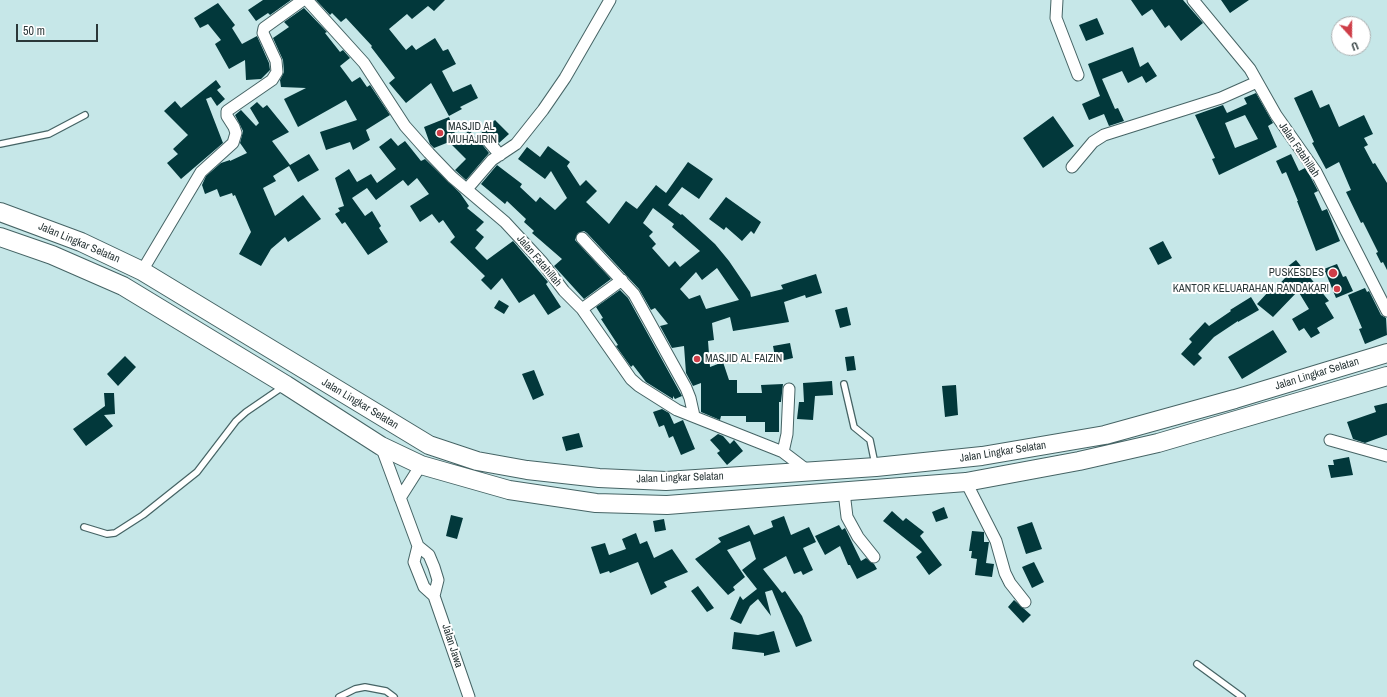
<!DOCTYPE html>
<style>
body{margin:0}
#map{position:relative;width:1387px;height:697px;overflow:hidden;background:#c6e7e8;font-family:"Archivo Narrow",sans-serif}
canvas{display:block}
.north{position:absolute;left:1331px;top:16px;width:40px;height:40px;box-sizing:border-box;background:#fff;border:1px solid #aaafb0;border-radius:50%;rotate:159deg;font-size:11px;font-weight:700;line-height:16px;text-align:center;color:#2b3839}
.north::after{content:'';display:block;margin:auto;width:14px;height:18px;background:#ce3e48;clip-path:polygon(50% 0,100% 100%,50% 72%,0 100%)}
.scale{position:absolute;left:16px;top:24px;width:82px;height:18px;box-sizing:border-box;border:2px solid #2b3839;border-top:0;padding-left:5px;font-size:12px;line-height:14px;white-space:nowrap;color:#2b3839;-webkit-text-stroke:3px #fff;paint-order:stroke}
</style>
<div id="map">
<canvas width="1387" height="697"></canvas>
<div class="north">U</div>
<div class="scale">50 m</div>
</div>
<script>
const g = document.querySelector('canvas').getContext('2d');
g.lineJoin = 'round';
function fill(path, color) { g.fillStyle = color; g.fill(path, 'evenodd'); }
const toPath = rows => new Path2D(rows.map(r => 'M' + r).join(''));
function stroke(path, color, width, dash) { g.strokeStyle = color; g.lineWidth = width; g.lineCap = dash ? 'butt' : 'round'; g.setLineDash(dash || []); g.stroke(path); }
function write(font, color, halo, rows, align = 'center') {
  g.font = font + ' "Archivo Narrow",sans-serif'; g.lineWidth = 4; g.setLineDash([]); g.textBaseline = 'middle'; g.strokeStyle = halo; g.fillStyle = color; for (const [text, x, y, turn = 0] of rows) {
    g.save(); g.translate(x, y); g.rotate((+turn || 0) * Math.PI / 180); g.textAlign = isNaN(turn) ? turn : align; if (halo) g.strokeText(text, 0, 0); g.fillText(text, 0, 0); g.restore();
  }
}
const building = toPath([
 [263,0,291,0,270,15,268,13,256,21,248,10],
 [316,0,445,0,434,11,428,6,412,19,407,14,389,29,406,50,412,45,416,50,435,38,443,51,448,49,456,64,442,71,453,92,471,84,478,98,460,107,462,109,449,116,431,83,406,103,389,83,395,78,371,47,372,46,346,18,341,22,332,13,330,15],
 [1131,0,1183,0,1203,23,1181,41,1169,25,1165,28,1152,9,1142,16],
 [1221,0,1249,0,1230,13],
 [218,3,235,25,232,28,242,44,257,36,269,63,270,70,261,79,246,80,245,60,229,69,215,44,221,40,208,24,200,28,194,18],
 [304,8,327,32,325,33,340,52,343,50,350,58,340,66,352,82,360,77,367,87,370,85,390,115,366,130,370,140,353,150,350,142,326,150,320,132,357,120,346,100,298,127,284,99,306,88,281,87,280,80,284,72,283,60,273,38,289,27,284,22],
 [1097,18,1104,34,1086,41,1079,25],
 [1133,47,1140,67,1148,62,1157,76,1146,83,1142,76,1128,83,1122,71,1102,79,1115,109,1118,108,1124,121,1109,126,1104,114,1089,120,1082,104,1100,96,1088,64],
 [216,80,221,87,217,90,225,99,217,106,211,97,206,99,223,143,181,179,167,163,178,154,173,149,188,135,164,111,175,101,181,108],
 [1312,90,1320,108,1329,104,1339,127,1364,115,1373,134,1364,138,1368,145,1364,147,1373,164,1375,163,1387,183,1387,270,1383,262,1381,263,1376,253,1378,252,1363,222,1361,223,1346,192,1351,190,1339,162,1326,169,1312,143,1314,142,1294,98],
 [1256,93,1273,123,1268,126,1277,147,1219,175,1212,159,1215,158,1195,115,1223,105,1227,113,1247,104,1244,98],
 [1245,115,1258,139,1235,148,1225,123],
 [257,102,263,108,267,105,289,132,272,141,290,165,309,154,319,170,298,182,289,166,273,176,276,181,263,188,275,216,303,195,321,219,288,242,285,237,271,249,261,266,239,254,251,232,235,195,233,196,232,193,220,197,217,189,205,194,202,185,206,176,221,163,230,160,230,161,247,153,240,143,243,131,235,115,241,110,256,126,259,123,250,108],
 [1053,116,1074,146,1043,168,1023,138],
 [449,117,458,142,469,130,476,138,495,120,509,134,499,143,491,135,483,136,481,143,489,153,466,180,455,170,466,159,449,142,434,148,430,144,424,127],
 [391,138,398,146,405,141,421,161,425,159,460,193,469,206,467,208,484,222,476,230,484,237,475,248,487,260,513,241,548,282,546,284,561,307,548,315,534,294,519,303,502,278,491,290,481,280,485,276,450,242,455,237,443,220,439,223,432,214,420,222,410,206,429,194,417,178,408,186,403,180,376,200,367,188,352,198,365,216,372,211,381,226,379,228,388,242,368,255,345,222,342,224,335,214,340,211,338,208,344,206,335,178,349,169,357,182,371,174,377,183,396,169,379,147],
 [548,146,570,162,567,166,580,186,586,180,597,191,586,202,609,224,626,201,637,209,656,185,666,193,688,162,713,179,699,199,682,187,668,205,681,215,682,214,715,244,729,261,750,292,751,297,783,289,781,285,816,274,822,293,806,298,805,295,784,302,789,322,733,331,730,317,712,323,714,340,708,341,710,367,723,362,729,380,737,380,737,393,762,393,761,385,783,384,781,402,779,402,779,432,765,432,765,422,746,422,746,416,721,416,720,420,701,412,701,383,693,386,686,373,684,346,672,348,660,326,668,324,655,308,651,310,639,289,587,233,584,231,578,233,575,240,611,279,584,299,554,266,562,259,532,233,534,231,524,222,526,219,507,201,505,204,481,184,497,165,522,184,520,187,536,202,540,197,555,210,567,198,551,171,545,179,518,159,527,147,540,157],
 [653,208,674,224,672,227,700,251,680,267,675,261,669,267,652,248,656,244,649,236,653,232,643,223],
 [717,268,739,300,706,309,700,295,689,299,680,289,696,272,702,280],
 [1291,154,1299,171,1305,168,1310,176,1318,191,1314,193,1322,211,1327,209,1340,241,1316,251,1297,201,1298,201,1286,172,1282,174,1276,161],
 [726,197,761,222,754,234,751,231,742,241,726,227,724,230,709,219],
 [1163,241,1172,258,1158,265,1149,248],
 [1296,260,1329,301,1325,303,1334,318,1317,328,1320,333,1311,338,1304,328,1299,331,1292,319,1309,309,1298,291,1273,317,1257,304,1269,291,1271,293,1286,277,1282,271],
 [1337,264,1343,277,1346,276,1353,291,1336,298,1324,269],
 [1365,288,1367,292,1369,291,1381,315,1386,318,1387,335,1365,344,1359,329,1362,328,1348,295],
 [620,290,628,298,682,396,675,399,673,396,673,399,646,382,633,365,631,367,616,346,618,345,601,319,603,318,596,307],
 [1251,297,1259,310,1238,322,1238,321,1214,337,1198,354,1202,358,1194,366,1181,354,1192,342,1189,339,1205,322,1209,326,1231,311,1230,310],
 [499,300,509,306,504,314,494,308],
 [847,307,851,325,840,328,835,310],
 [1273,330,1287,352,1242,379,1228,357],
 [790,343,793,358,776,362,773,346],
 [125,356,136,367,118,386,107,374],
 [854,356,856,370,847,371,845,357],
 [534,370,544,395,533,400,522,374],
 [832,381,833,395,815,396,813,420,797,419,799,402,804,402,803,383],
 [956,385,958,415,945,417,942,386],
 [104,393,114,393,115,414,104,415,113,426,86,446,73,429,105,406],
 [1387,403,1387,435,1365,443,1353,439,1347,422,1376,412,1374,406],
 [662,409,669,413,674,424,683,420,695,449,681,455,673,436,669,438,664,425,659,427,653,412],
 [579,433,583,447,566,451,562,437],
 [718,434,723,436,730,444,734,440,743,451,727,465,717,453,720,451,710,440],
 [1349,457,1353,475,1331,478,1328,465,1334,465,1333,460],
 [944,507,948,518,936,522,932,512],
 [892,511,903,521,906,518,924,532,920,536,942,565,929,575,916,557,922,552,883,521],
 [451,515,463,518,457,539,446,536],
 [784,516,791,535,809,527,816,542,803,548,813,570,803,575,801,571,794,574,786,556,763,569,782,593,785,591,802,616,812,641,796,647,772,590,765,592,771,616,758,599,750,606,741,624,730,619,740,596,743,600,757,589,742,570,756,559,750,541,727,550,745,577,733,587,735,590,728,595,695,559,721,542,718,538,749,525,754,535,773,527,771,521],
 [664,519,666,530,655,532,653,521],
 [1032,522,1042,549,1026,554,1017,527],
 [839,525,842,530,845,528,861,561,866,558,874,564,877,569,857,579,850,565,848,565,840,546,825,555,815,536],
 [972,531,984,532,984,542,989,542,986,563,994,564,992,577,975,575,977,559,971,558,972,551,969,551],
 [636,533,640,544,647,541,654,558,672,549,688,572,664,582,667,587,651,595,638,562,610,573,609,571,600,574,591,547,605,543,609,555,626,549,622,539],
 [1034,562,1044,582,1032,588,1022,567],
 [698,586,714,608,707,612,691,591],
 [1014,600,1031,615,1023,623,1008,607],
 [774,631,780,652,764,656,764,653,732,649,734,632,758,635]
]);
const service = toPath([
 [0,144,49,134,85,115],
 [844,384,854,427,870,440,875,464],
 [84,527,107,534,115,533,143,515,197,472,236,421,246,412,284,386],
 [1197,664,1242,697],
 [339,697,355,689,365,687,386,691,394,697]
]);
const minor = toPath([
 [307,0,364,63,405,126,429,153,452,177,505,222,542,262,564,291,582,309,631,379,639,386,677,410,783,452,808,471],
 [1057,0,1056,18,1078,75],
 [1193,0,1250,69,1276,115,1316,172,1387,311],
 [488,141,500,155],
 [1072,167,1093,142,1104,135,1221,98,1257,82],
 [467,189,492,160,516,144,543,110,565,78,610,0],
 [582,238,634,294,686,388,690,398,694,416],
 [142,271,201,172,233,143,236,133,234,127,227,116,227,111,272,80,277,72,276,61,263,33,264,28,303,0],
 [582,309,622,280],
 [1330,440,1387,456],
 [381,446,418,546,429,555,434,567,438,580,434,596],
 [783,452,787,434,789,389],
 [966,482,996,541,1005,573,1010,583,1025,602],
 [844,492,847,517,858,537,874,557],
 [400,498,421,465],
 [418,546,414,562,424,587,434,596,469,697]
]);
const trunk = toPath([
 [0,212,81,242,142,271,429,445,477,461,527,470,599,478,666,481,876,467,982,456,1105,435,1235,399,1387,353],
 [0,237,52,255,123,286,286,385,381,446,421,465,509,490,596,503,667,505,966,482,1079,461,1158,443,1387,376]
]);
const markers = [
 [440,133,4,"#ce3e48"],
 [1333,273,5,"#ce3e48"],
 [1337,289,4,"#ce3e48"],
 [697,359,4,"#ce3e48"]
];
const poiNames = [
 ["MASJID AL",448,127],
 ["MUHAJIRIN",448,140],
 ["PUSKESDES",1324,273,"right"],
 ["KANTOR KELUARAHAN RANDAKARI",1329,289,"right"],
 ["MASJID AL FAIZIN",705,359]
];
const streetNames = [
 ["Jalan Fatahillah",1299,150,56],
 ["Jalan Lingkar Selatan",79,243,23],
 ["Jalan Fatahillah",539,261,50],
 ["Jalan Lingkar Selatan",1317,374,-17],
 ["Jalan Lingkar Selatan",360,404,31],
 ["Jalan Lingkar Selatan",1003,452,-9],
 ["Jalan Lingkar Selatan",680,478,-2],
 ["Jalan Jawa",452,646,72]
];
fill(building, '#02383b');
stroke(service, '#466465', 8);
stroke(minor, '#466465', 13);
stroke(trunk, '#466465', 20);
stroke(service, '#fff', 5.5);
stroke(minor, '#fff', 11);
stroke(trunk, '#fff', 18);
for (const [x, y, r, color] of markers) { const dot = new Path2D(); dot.arc(x, y, r, 0, 2 * Math.PI); g.fillStyle = color; g.fill(dot); stroke(dot, '#fff', 1.5); }
write('11px', '#2b3839', '#fff', poiNames, 'left');
write('11px', '#2b3839', '#fff', streetNames);
</script>
